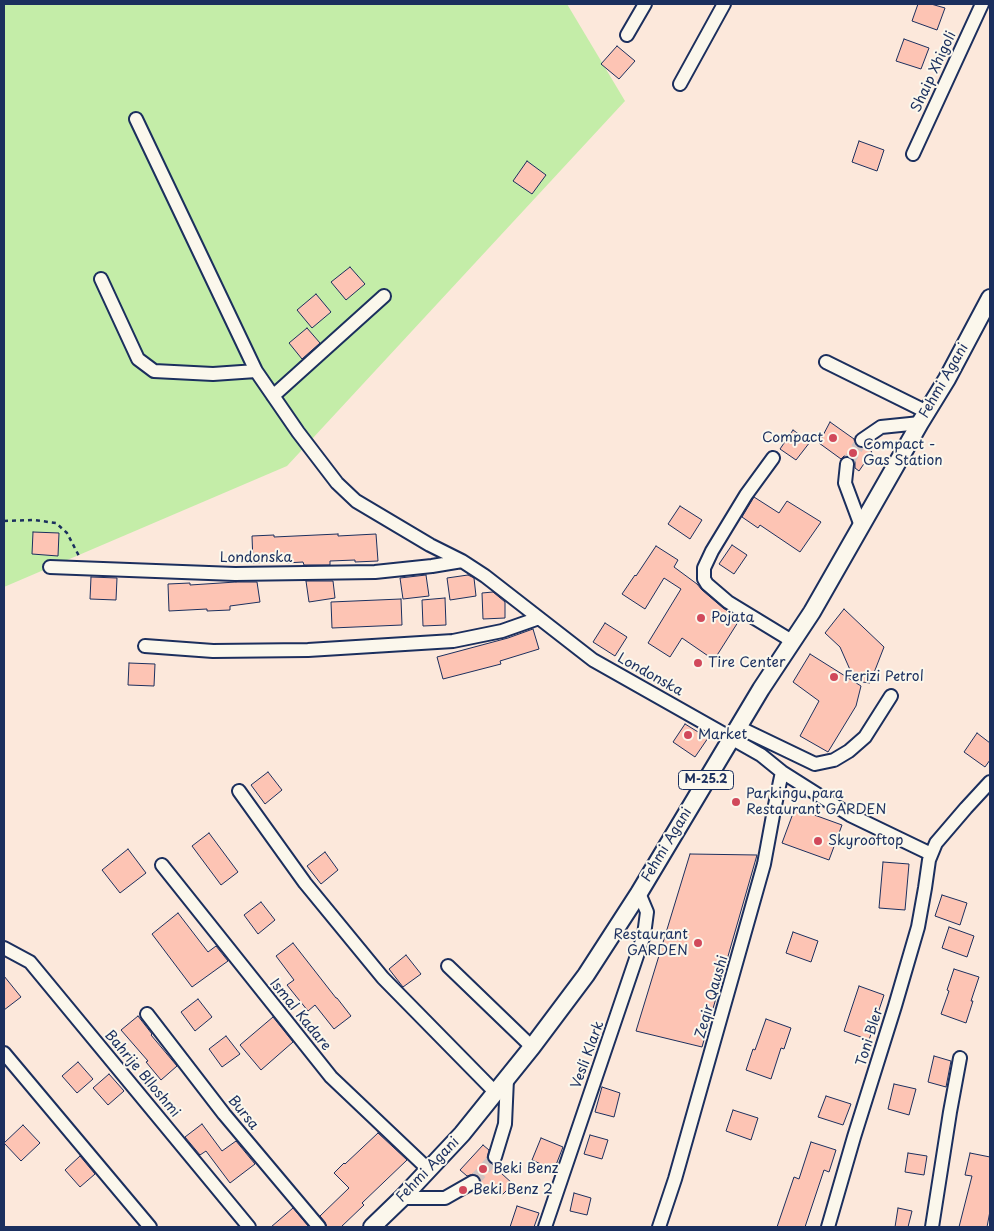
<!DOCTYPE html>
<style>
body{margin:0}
#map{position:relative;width:994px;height:1231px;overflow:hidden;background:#fce8db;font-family:"Playpen Sans",sans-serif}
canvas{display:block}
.frame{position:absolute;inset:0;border:5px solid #1b2f5e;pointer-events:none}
</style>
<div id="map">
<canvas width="994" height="1231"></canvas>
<div class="frame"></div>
</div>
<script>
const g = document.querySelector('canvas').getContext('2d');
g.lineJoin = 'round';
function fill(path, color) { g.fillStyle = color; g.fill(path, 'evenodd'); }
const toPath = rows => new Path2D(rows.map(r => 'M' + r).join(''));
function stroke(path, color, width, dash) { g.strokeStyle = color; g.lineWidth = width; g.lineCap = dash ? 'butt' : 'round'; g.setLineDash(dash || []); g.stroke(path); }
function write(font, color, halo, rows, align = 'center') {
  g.font = font + ' "Playpen Sans",sans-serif'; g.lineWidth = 4; g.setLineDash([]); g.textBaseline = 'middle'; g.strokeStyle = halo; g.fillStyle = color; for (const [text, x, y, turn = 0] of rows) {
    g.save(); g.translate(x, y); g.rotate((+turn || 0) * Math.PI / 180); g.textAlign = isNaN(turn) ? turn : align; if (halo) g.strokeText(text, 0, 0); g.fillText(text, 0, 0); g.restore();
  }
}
const green = toPath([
 [4,4,567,4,625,101,287,466,4,587]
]);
const building = toPath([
 [918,4,931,4,945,8,937,30,912,21,918,4],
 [904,39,929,48,921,69,896,61,904,39],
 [617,46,635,61,619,79,601,64,617,46],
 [859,141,884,150,877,171,852,162,859,141],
 [527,161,546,175,532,194,513,181,527,161],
 [350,267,365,284,346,300,331,282,350,267],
 [316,294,331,312,312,328,297,310,316,294],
 [307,328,320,343,302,359,289,343,307,328],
 [830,422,854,439,855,444,858,447,862,448,866,447,872,452,859,471,855,468,855,461,851,457,844,456,841,459,819,443,830,422],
 [793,430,810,442,796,460,780,449,793,430],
 [754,497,779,513,787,501,821,522,800,552,760,525,758,528,742,517,754,497],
 [680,506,702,520,690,539,668,524,680,506],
 [33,532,59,533,58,556,32,554,33,532],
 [338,534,338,536,376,534,378,561,355,562,355,560,330,561,330,565,304,565,303,562,286,563,286,561,253,563,252,536,274,535,274,537,338,534],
 [732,545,747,555,734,574,719,564,732,545],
 [656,546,678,560,674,567,697,584,702,590,723,608,740,619,714,660,682,638,670,657,648,643,681,589,664,578,645,609,622,594,635,575,636,576,656,546],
 [426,575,429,596,403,599,400,578,426,575],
 [468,575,474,578,476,596,450,600,447,578,468,575],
 [91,577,117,578,116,600,90,599,91,577],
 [306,581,333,581,335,598,309,602,306,581],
 [236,582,257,582,260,602,230,606,230,610,207,611,207,609,169,611,168,584,190,583,190,585,236,582],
 [493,592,505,602,505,618,483,619,482,593,493,592],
 [445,598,446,625,423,626,422,600,445,598],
 [401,599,402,625,332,628,331,602,401,599],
 [844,609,884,647,870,683,855,681,840,647,825,633,844,609],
 [605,623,627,637,615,656,593,642,605,623],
 [533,629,539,649,500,661,501,664,443,679,437,657,508,638,533,629],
 [810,654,861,686,856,706,828,752,800,736,819,701,793,682,810,654],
 [129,663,155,664,154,686,128,685,129,663],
 [685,724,708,738,695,757,673,742,685,724],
 [977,733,990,743,990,760,985,767,964,752,977,733],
 [268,772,282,790,265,804,251,785,268,772],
 [795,808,842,825,829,860,782,843,795,808],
 [209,833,238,872,221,885,192,846,209,833],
 [128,849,146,873,120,893,102,870,128,849],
 [325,852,338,870,321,884,307,866,325,852],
 [690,854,757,855,702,1047,636,1031,690,854],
 [883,862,909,864,905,910,879,908,883,862],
 [942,895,967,903,960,925,935,916,942,895],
 [261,902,275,920,258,934,244,915,261,902],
 [178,913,208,952,216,946,228,961,192,987,152,934,178,913],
 [949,927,974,936,967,957,942,948,949,927],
 [793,932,818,941,811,962,786,953,793,932],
 [293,943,336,998,337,998,351,1016,334,1029,315,1005,308,1011,287,985,294,980,276,956,293,943],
 [406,955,421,974,403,987,389,969,406,955],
 [954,969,979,977,971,1001,973,1001,966,1023,941,1014,949,991,947,990,954,969],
 [4,976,21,997,4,1010,4,976],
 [859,986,884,995,869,1040,844,1031,859,986],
 [198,999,212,1017,195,1031,181,1012,198,999],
 [138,1016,152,1034,151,1035,177,1066,161,1080,146,1062,148,1061,121,1030,138,1016],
 [273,1017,293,1042,261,1070,240,1045,273,1017],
 [766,1019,791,1028,784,1049,781,1048,771,1079,746,1070,753,1049,755,1050,766,1019],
 [226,1036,240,1054,222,1067,209,1049,226,1036],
 [934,1056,951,1061,946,1087,928,1082,934,1056],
 [78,1062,93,1079,77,1093,62,1076,78,1062],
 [109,1074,124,1091,108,1105,93,1088,109,1074],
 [894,1084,916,1089,909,1115,888,1109,894,1084],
 [602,1087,620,1093,614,1117,595,1112,602,1087],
 [826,1096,851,1104,843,1125,818,1117,826,1096],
 [733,1110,758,1118,751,1140,726,1131,733,1110],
 [202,1124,222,1151,236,1141,255,1164,230,1183,206,1151,200,1155,185,1137,202,1124],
 [23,1125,40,1143,21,1161,4,1143,23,1125],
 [378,1133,407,1160,362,1203,364,1205,341,1227,327,1227,325,1222,320,1216,349,1188,334,1173,344,1163,345,1164,378,1133],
 [590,1135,608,1140,602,1159,584,1154,590,1135],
 [541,1138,563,1147,554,1170,532,1160,541,1138],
 [811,1142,836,1150,829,1172,824,1170,805,1227,777,1227,794,1177,799,1179,811,1142],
 [483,1145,489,1150,487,1158,489,1163,496,1165,501,1162,506,1168,501,1173,513,1184,503,1194,499,1194,490,1185,485,1192,479,1187,481,1182,477,1175,473,1174,467,1176,460,1170,483,1145],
 [908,1153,927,1156,924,1175,905,1172,908,1153],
 [970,1153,990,1157,990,1211,987,1227,959,1227,972,1176,965,1175,970,1153],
 [80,1156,95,1174,80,1187,65,1170,80,1156],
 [574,1193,591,1198,587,1215,570,1211,574,1193],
 [517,1206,539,1213,534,1227,510,1227,517,1206],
 [293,1208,309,1227,271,1227,293,1208],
 [898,1208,912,1211,908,1227,895,1227,898,1208]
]);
const minorTunnel = toPath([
 [847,464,862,440],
 [473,1182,495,1157]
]);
const path = toPath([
 [4,521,34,520,56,523,67,533,79,556]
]);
const minor = toPath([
 [627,35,645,4],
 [680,84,724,4],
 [136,119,256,371,298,432,337,483,356,501,430,545,462,561],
 [913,154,982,4],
 [101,279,138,359,154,371,213,374,256,371],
 [826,362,927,412],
 [273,396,384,296],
 [862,440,881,427,920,423],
 [773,458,746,495,712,551,704,568,704,579,707,584,728,602,792,641],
 [847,464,845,483,861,526],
 [50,567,235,574,375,572,432,566,462,561,485,576,593,660,761,755,782,772,850,815,931,854],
 [145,646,213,651,308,650,453,641,502,631,539,618],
 [738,727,815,764,834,760,849,751,865,737,891,696],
 [239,791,305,883,383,978,496,1093],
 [162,865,331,1077,429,1170],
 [4,948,30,962,249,1227],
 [448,966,532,1047],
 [147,1014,224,1114,319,1227],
 [4,1053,150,1227],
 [495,1157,505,1124,507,1079],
 [402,1198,445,1198,473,1182],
 [545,1227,644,935,647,912,639,893],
 [659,1227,675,1179,764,864,774,810,782,772],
 [828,1227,854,1137,895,1006,918,927,925,888,929,860,936,843,966,808,990,782],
 [932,1227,950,1112,960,1058]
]);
const major = toPath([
 [372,1227,402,1198,462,1134,532,1047,586,975,639,893,761,689,812,612,920,423,947,379,990,298]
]);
const markers = [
 [833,438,5,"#d1495b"],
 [853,453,5,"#d1495b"],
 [701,618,5,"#d1495b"],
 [698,663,5,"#d1495b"],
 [834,677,5,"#d1495b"],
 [688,735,5,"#d1495b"],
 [736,802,5,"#d1495b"],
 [818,841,5,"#d1495b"],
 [698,943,5,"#d1495b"],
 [483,1169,5,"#d1495b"],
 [463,1190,5,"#d1495b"]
];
const shields = [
 [706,780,55]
];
const shieldNames = [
 ["M-25.2",706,780]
];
const streetNames = [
 ["Shaip Xhigoli",934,72,-65],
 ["Fehmi Agani",944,381,-60],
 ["Londonska",256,558],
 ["Londonska",650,675,29],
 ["Fehmi Agani",667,845,-59],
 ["Zeqir Qaushi",712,997,-74],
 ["Ismal Kadare",300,1015,51],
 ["Toni Bler",870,1037,-73],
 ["Vesli Klark",588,1055,-70],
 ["Bahrije Blloshmi",142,1074,50],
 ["Bursa",243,1113,51],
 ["Fehmi Agani",428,1170,-46]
];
const poiNames = [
 ["Compact",823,438,"right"],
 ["Compact -",863,445],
 ["Gas Station",863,461],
 ["Pojata",711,618],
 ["Tire Center",708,663],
 ["Ferizi Petrol",844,677],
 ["Market",698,735],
 ["Parkingu para",746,794],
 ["Restaurant GARDEN",746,810],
 ["Skyrooftop",828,841],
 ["Restaurant",688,935,"right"],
 ["GARDEN",688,951,"right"],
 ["Beki Benz",493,1169],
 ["Beki Benz 2",473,1190]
];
fill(green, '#c4eda8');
fill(building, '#fdc4b4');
stroke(building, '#1b2f5e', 1);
stroke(minorTunnel, '#cfc3c2', 12, [12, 6]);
stroke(minor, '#1b2f5e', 16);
stroke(major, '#1b2f5e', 20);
stroke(path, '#1b2f5e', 2.5, [4, 4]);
stroke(minor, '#fbf7ec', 12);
stroke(major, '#fbf7ec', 16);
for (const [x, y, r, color] of markers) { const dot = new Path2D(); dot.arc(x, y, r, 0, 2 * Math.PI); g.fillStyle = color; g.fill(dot); stroke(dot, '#fbf7ec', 2); }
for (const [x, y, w] of shields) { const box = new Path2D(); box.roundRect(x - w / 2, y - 9.5, w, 19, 4); g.fillStyle = '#fbf7ec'; g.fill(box); stroke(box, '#1b2f5e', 1); }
write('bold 12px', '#1b2f5e', null, shieldNames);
write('14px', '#1b2f5e', '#fbf7ec', streetNames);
write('14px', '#1b2f5e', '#fbf7ec', poiNames, 'left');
</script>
